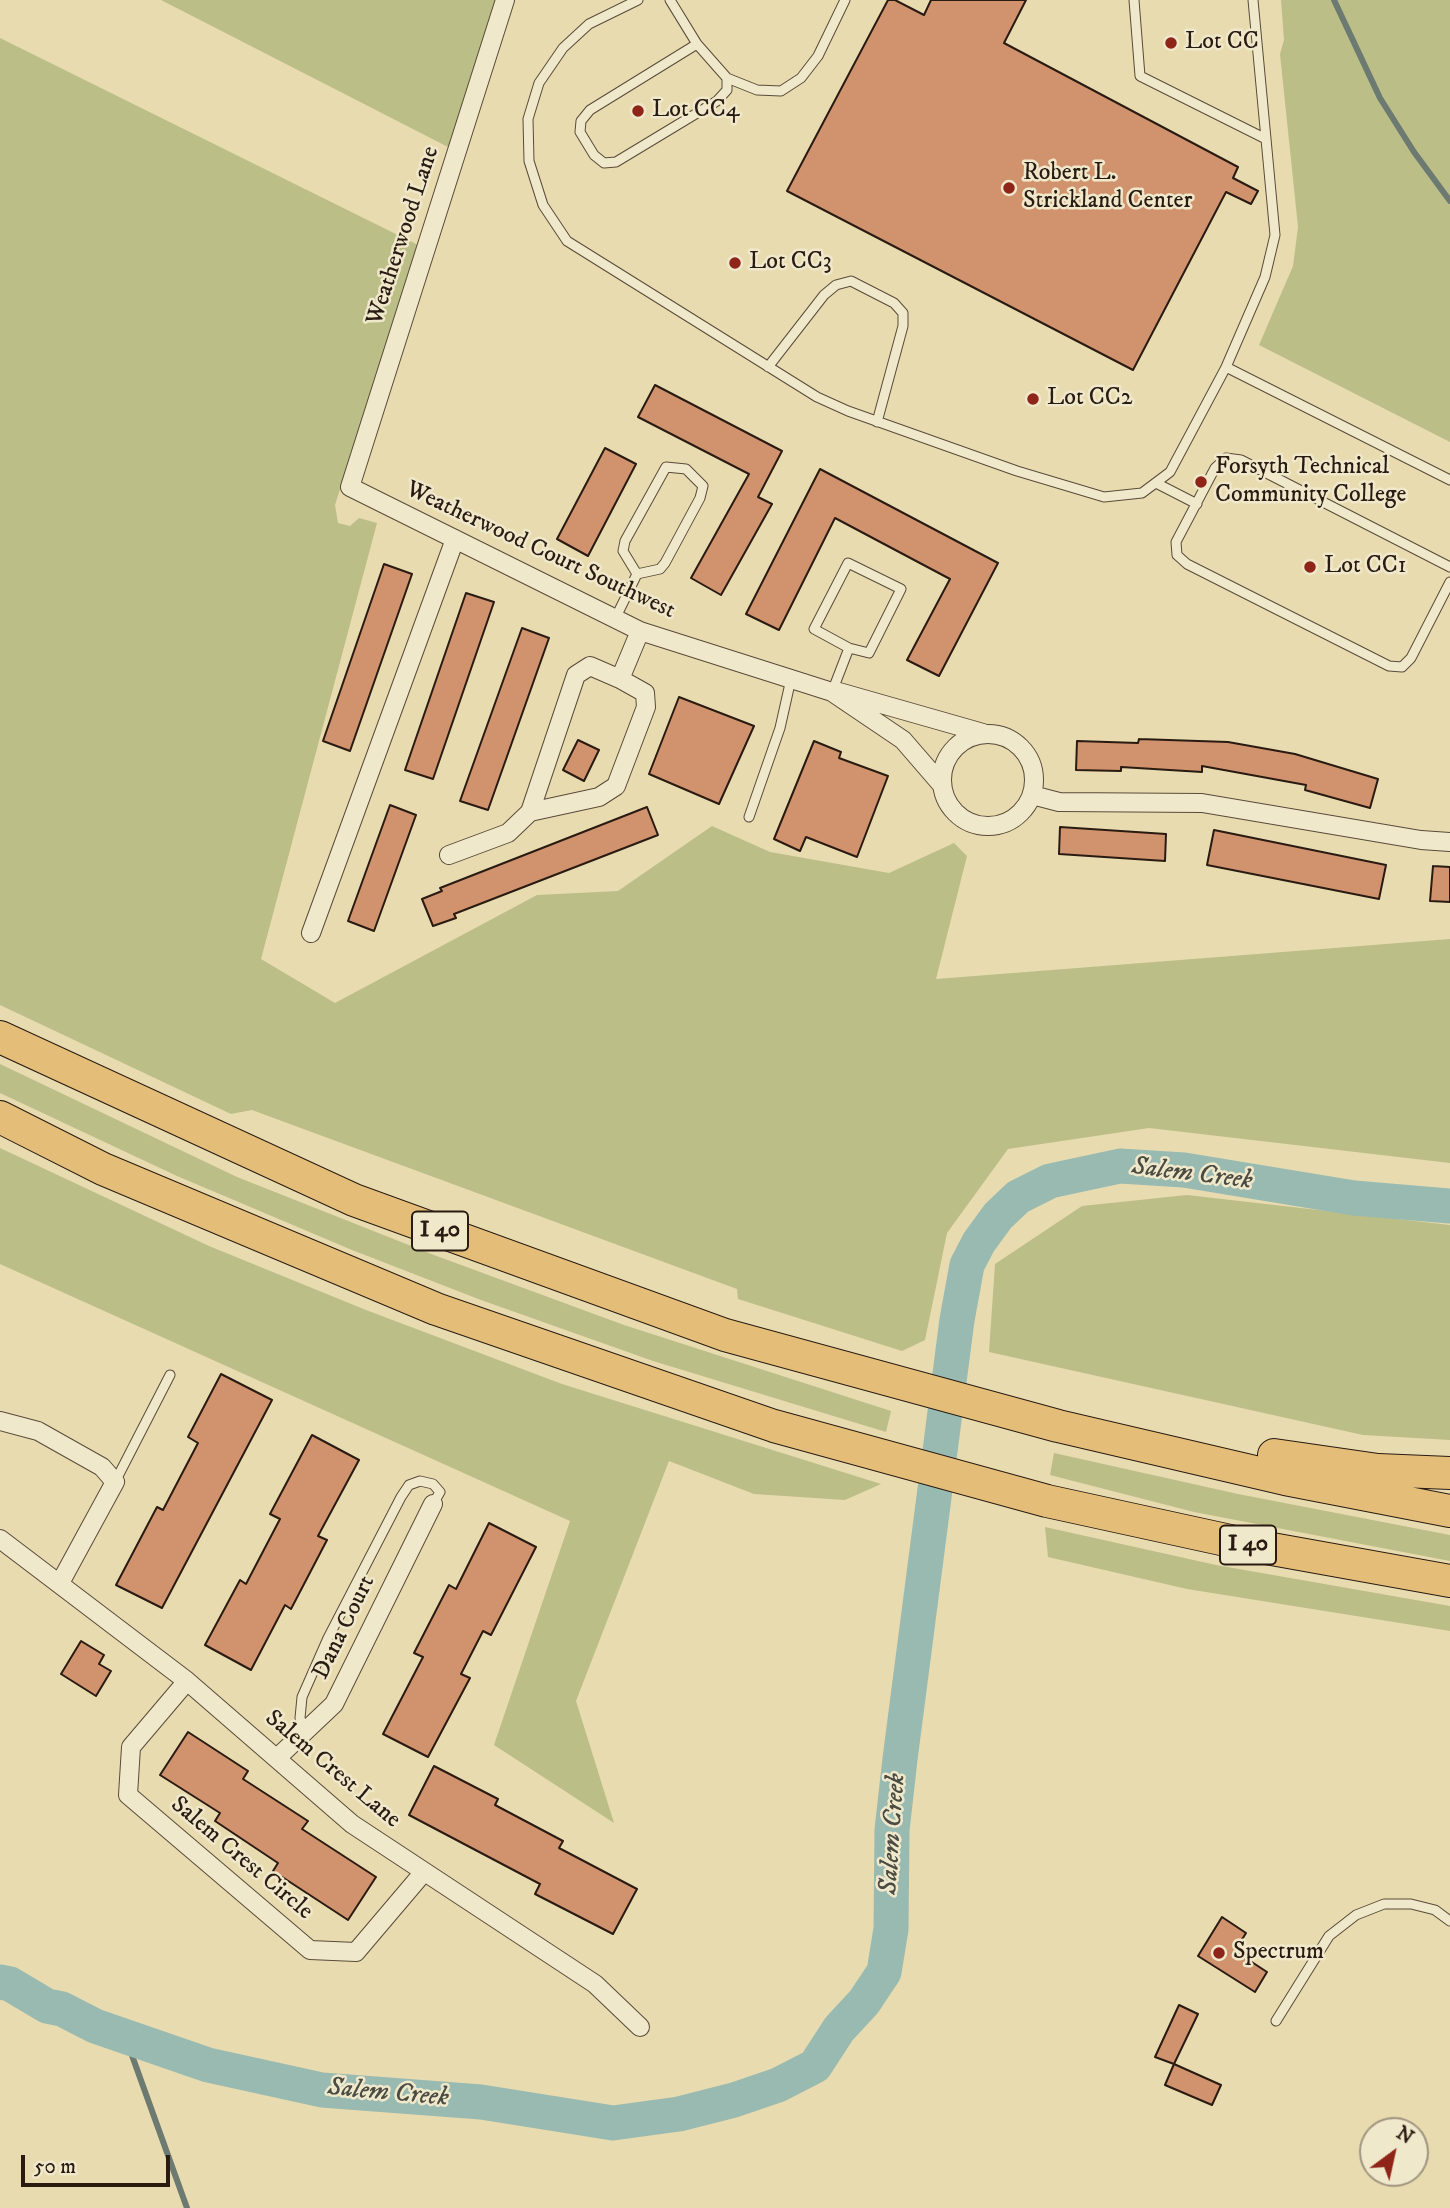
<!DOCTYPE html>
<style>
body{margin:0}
#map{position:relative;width:1450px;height:2208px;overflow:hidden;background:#e8dbaf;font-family:"IM FELL DW Pica",serif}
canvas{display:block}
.north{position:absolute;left:1359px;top:2117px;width:70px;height:70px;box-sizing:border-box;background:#f0e8cb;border:2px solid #a09681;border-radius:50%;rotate:33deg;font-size:19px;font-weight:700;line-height:28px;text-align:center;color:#291b12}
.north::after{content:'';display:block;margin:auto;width:24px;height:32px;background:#8f2418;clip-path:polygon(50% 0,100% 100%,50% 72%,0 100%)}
.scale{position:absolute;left:21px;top:2155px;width:149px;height:32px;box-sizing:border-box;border:4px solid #291b12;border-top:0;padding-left:9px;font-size:21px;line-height:24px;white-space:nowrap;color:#291b12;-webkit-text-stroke:5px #f0e8cb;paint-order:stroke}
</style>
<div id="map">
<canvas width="1450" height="2208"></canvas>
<div class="north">N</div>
<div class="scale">50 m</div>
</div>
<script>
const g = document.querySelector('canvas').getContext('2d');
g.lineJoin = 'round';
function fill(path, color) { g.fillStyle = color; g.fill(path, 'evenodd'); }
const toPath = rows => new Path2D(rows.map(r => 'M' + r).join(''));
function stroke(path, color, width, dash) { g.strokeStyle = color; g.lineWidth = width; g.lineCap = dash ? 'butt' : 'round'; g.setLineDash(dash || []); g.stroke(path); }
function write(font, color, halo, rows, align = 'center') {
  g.font = font + ' "IM FELL DW Pica",serif'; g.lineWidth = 5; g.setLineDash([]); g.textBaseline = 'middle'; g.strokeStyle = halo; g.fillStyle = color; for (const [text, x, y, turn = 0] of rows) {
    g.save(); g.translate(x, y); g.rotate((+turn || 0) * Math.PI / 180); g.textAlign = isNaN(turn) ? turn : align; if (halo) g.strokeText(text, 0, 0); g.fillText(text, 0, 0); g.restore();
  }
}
const green = toPath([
 [161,0,496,0,450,148],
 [1281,0,1450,0,1450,442,1259,345,1293,266,1298,227,1280,54,1284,40],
 [0,38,418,245,335,505,338,523,350,526,359,518,377,523,261,959,335,1003,537,895,618,891,712,826,770,852,889,873,954,843,967,856,936,979,1450,939,1450,1163,1149,1128,1008,1149,947,1233,925,1340,902,1351,738,1299,737,1289,252,1110,231,1114,0,1005],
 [0,1064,237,1177,434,1255,624,1325,891,1411,886,1432,653,1361,481,1300,352,1250,177,1176,0,1093],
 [0,1148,209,1246,366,1310,562,1384,881,1484,845,1500,754,1494,669,1461,576,1701,614,1823,494,1745,570,1521,0,1264],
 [1187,1195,1450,1225,1450,1440,1363,1435,989,1352,995,1264,1082,1206],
 [1054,1453,1238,1494,1450,1535,1450,1561,1194,1512,1050,1475],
 [1045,1527,1216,1565,1450,1606,1450,1631,1187,1589,1048,1557]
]);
const stream = toPath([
 [1334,0,1380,98,1414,152,1450,201],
 [125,2036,187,2208]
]);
const river = toPath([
 [0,1982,10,1984,47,2006,62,2009,95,2026,208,2065,322,2090,481,2102,613,2123,679,2114,734,2100,778,2085,815,2066,839,2029,864,2002,884,1972,891,1929,892,1830,900,1759,957,1320,967,1265,979,1242,998,1216,1018,1197,1050,1181,1120,1166,1184,1170,1354,1198,1450,1206]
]);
const building = toPath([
 [888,0,895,0,924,15,931,0,1026,0,1004,43,1238,167,1233,178,1258,191,1251,204,1226,192,1133,370,787,191,888,0],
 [655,385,782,451,758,497,772,504,721,595,691,578,749,474,638,417,655,385],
 [605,448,636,464,588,556,557,539,605,448],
 [820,469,998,563,939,676,907,660,950,579,835,518,779,630,746,614,820,469],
 [384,564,412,574,350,751,323,741,384,564],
 [466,593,494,602,433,779,405,770,466,593],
 [522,628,549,638,488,810,460,801,522,628],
 [679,697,754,726,719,804,649,774,679,697],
 [1139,739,1228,742,1295,754,1378,779,1370,808,1305,790,1306,785,1202,766,1202,772,1121,767,1121,771,1076,770,1077,741,1138,743,1139,739],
 [578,740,599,750,584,781,563,770,578,740],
 [814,741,841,752,839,758,888,776,857,857,806,837,800,851,774,839,814,741],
 [390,805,416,815,374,931,348,921,390,805],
 [647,807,658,835,454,914,456,918,433,926,422,899,442,891,440,888,647,807],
 [1060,827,1166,834,1165,861,1059,854,1060,827],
 [1214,830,1386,865,1379,899,1207,865,1214,830],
 [1433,866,1450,867,1450,902,1430,901,1433,866],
 [221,1374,272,1400,162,1608,116,1585,157,1507,163,1510,198,1443,188,1437,221,1374],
 [312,1435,359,1460,318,1536,327,1540,291,1609,285,1605,251,1670,205,1645,240,1580,246,1584,280,1519,270,1514,312,1435],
 [489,1523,536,1547,491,1635,483,1631,461,1674,470,1678,428,1757,383,1734,423,1657,414,1653,449,1585,456,1589,489,1523],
 [81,1641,104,1655,99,1664,111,1671,96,1696,61,1674,81,1641],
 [188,1732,248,1771,243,1779,308,1821,302,1829,376,1877,348,1920,273,1871,278,1863,215,1821,220,1813,160,1775,188,1732],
 [434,1766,498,1799,495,1805,563,1841,559,1848,637,1889,613,1934,535,1894,540,1884,409,1815,434,1766],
 [1222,1917,1246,1933,1235,1951,1267,1972,1255,1992,1198,1956,1222,1917],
 [1179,2005,1198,2014,1174,2064,1155,2057,1179,2005],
 [1174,2064,1221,2085,1212,2105,1165,2085,1174,2064]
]);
const lane = toPath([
 [638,0,589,24,563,48,539,83,528,119,529,161,543,205,567,241,817,397,848,411,1017,471,1104,497,1142,493,1170,472,1226,367,1265,277,1275,235,1253,0],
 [670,0,697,44,727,78,727,90,717,101,616,162,604,163,594,155,580,132,581,121,590,110,697,44],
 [1134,0,1140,76,1266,139],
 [727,78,757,90,781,91,801,78,818,56,845,0],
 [768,367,824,295,836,285,851,281,894,303,903,313,903,326,877,422],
 [1226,367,1450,480],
 [1156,483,1197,504],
 [1450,567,1241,460,1226,458,1215,468,1176,542,1177,555,1187,564,1389,666,1402,667,1411,658,1450,582],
 [615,619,637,574,623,551,625,541,666,467,686,469,703,486,700,498,665,563,660,569,637,574],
 [832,692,849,648,814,629,848,563,901,589,869,653,849,648],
 [749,817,780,728,791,679],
 [115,1482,170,1375],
 [305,1732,300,1718,302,1697,328,1638,401,1497,409,1485,420,1481,433,1484,440,1492,433,1504],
 [1276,2021,1329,1936,1356,1915,1384,1904,1411,1904,1435,1910,1450,1921]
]);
const street = toPath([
 [505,0,350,487,640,631,832,692,903,740,941,784],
 [839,692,983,733],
 '942 780a46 46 0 1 1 92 0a46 46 0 1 1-92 0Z',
 [1032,795,1059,802,1202,803,1421,840,1450,842],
 [530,812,599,797,616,786,646,707,645,693,620,679],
 [449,855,508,833,530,812,576,675,590,666,620,679,640,631],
 [311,933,455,539],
 [0,1421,38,1431,102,1467,115,1482,60,1583],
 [0,1539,187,1681,352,1824,595,1984,640,2027],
 [187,1681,131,1747,128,1795,310,1950,356,1952,423,1873],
 [278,1757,334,1704,433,1504]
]);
const highway = toPath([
 [0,1037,354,1200,725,1335,1058,1426,1285,1479,1450,1511],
 [0,1117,103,1169,436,1309,774,1426,1047,1501,1244,1544,1450,1581],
 [1274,1455,1378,1470,1450,1473]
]);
const markers = [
 [1171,43,7,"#8f2418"],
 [638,111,7,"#8f2418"],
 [1009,188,7,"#8f2418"],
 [735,263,7,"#8f2418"],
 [1033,399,7,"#8f2418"],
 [1201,482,7,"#8f2418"],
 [1310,567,7,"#8f2418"],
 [1219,1953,7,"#8f2418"]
];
const shields = [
 [440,1231,56],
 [1248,1545,56]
];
const shieldNames = [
 ["I 40",440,1231],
 ["I 40",1248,1545]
];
const poiNames = [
 ["Lot CC",1185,43],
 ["Lot CC4",652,111],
 ["Robert L.",1023,174],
 ["Strickland Center",1023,202],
 ["Lot CC3",749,263],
 ["Lot CC2",1047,399],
 ["Forsyth Technical",1215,468],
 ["Community College",1215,496],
 ["Lot CC1",1324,567],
 ["Spectrum",1233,1953]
];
const streetNames = [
 ["Weatherwood Lane",404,236,-72],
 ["Weatherwood Court Southwest",540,551,25],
 ["Dana Court",345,1628,-64],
 ["Salem Crest Lane",332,1770,40],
 ["Salem Crest Circle",241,1859,40]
];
const waterNames = [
 ["Salem Creek",1192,1175,7],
 ["Salem Creek",894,1834,-86],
 ["Salem Creek",388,2094,5]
];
fill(green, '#bbbe87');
stroke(stream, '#6c7a71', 6);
stroke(river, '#98bab1', 35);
fill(building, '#d1926e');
stroke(building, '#291b12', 2);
stroke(lane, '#594b39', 11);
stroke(street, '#594b39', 20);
stroke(highway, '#291b12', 34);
stroke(lane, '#f0e8cb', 9);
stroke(street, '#f0e8cb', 18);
stroke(highway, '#e4be78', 32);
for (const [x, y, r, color] of markers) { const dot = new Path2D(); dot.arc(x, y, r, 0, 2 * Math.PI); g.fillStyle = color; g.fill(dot); stroke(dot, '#f0e8cb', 2.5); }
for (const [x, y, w] of shields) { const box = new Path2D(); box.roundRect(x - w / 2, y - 19.5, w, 39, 5); g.fillStyle = '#f0e8cb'; g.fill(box); stroke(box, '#291b12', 2); }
write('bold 23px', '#291b12', null, shieldNames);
write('24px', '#291b12', '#f0e8cb', poiNames, 'left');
write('24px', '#291b12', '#f0e8cb', streetNames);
write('italic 26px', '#4a4b42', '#f0e8cb', waterNames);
</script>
